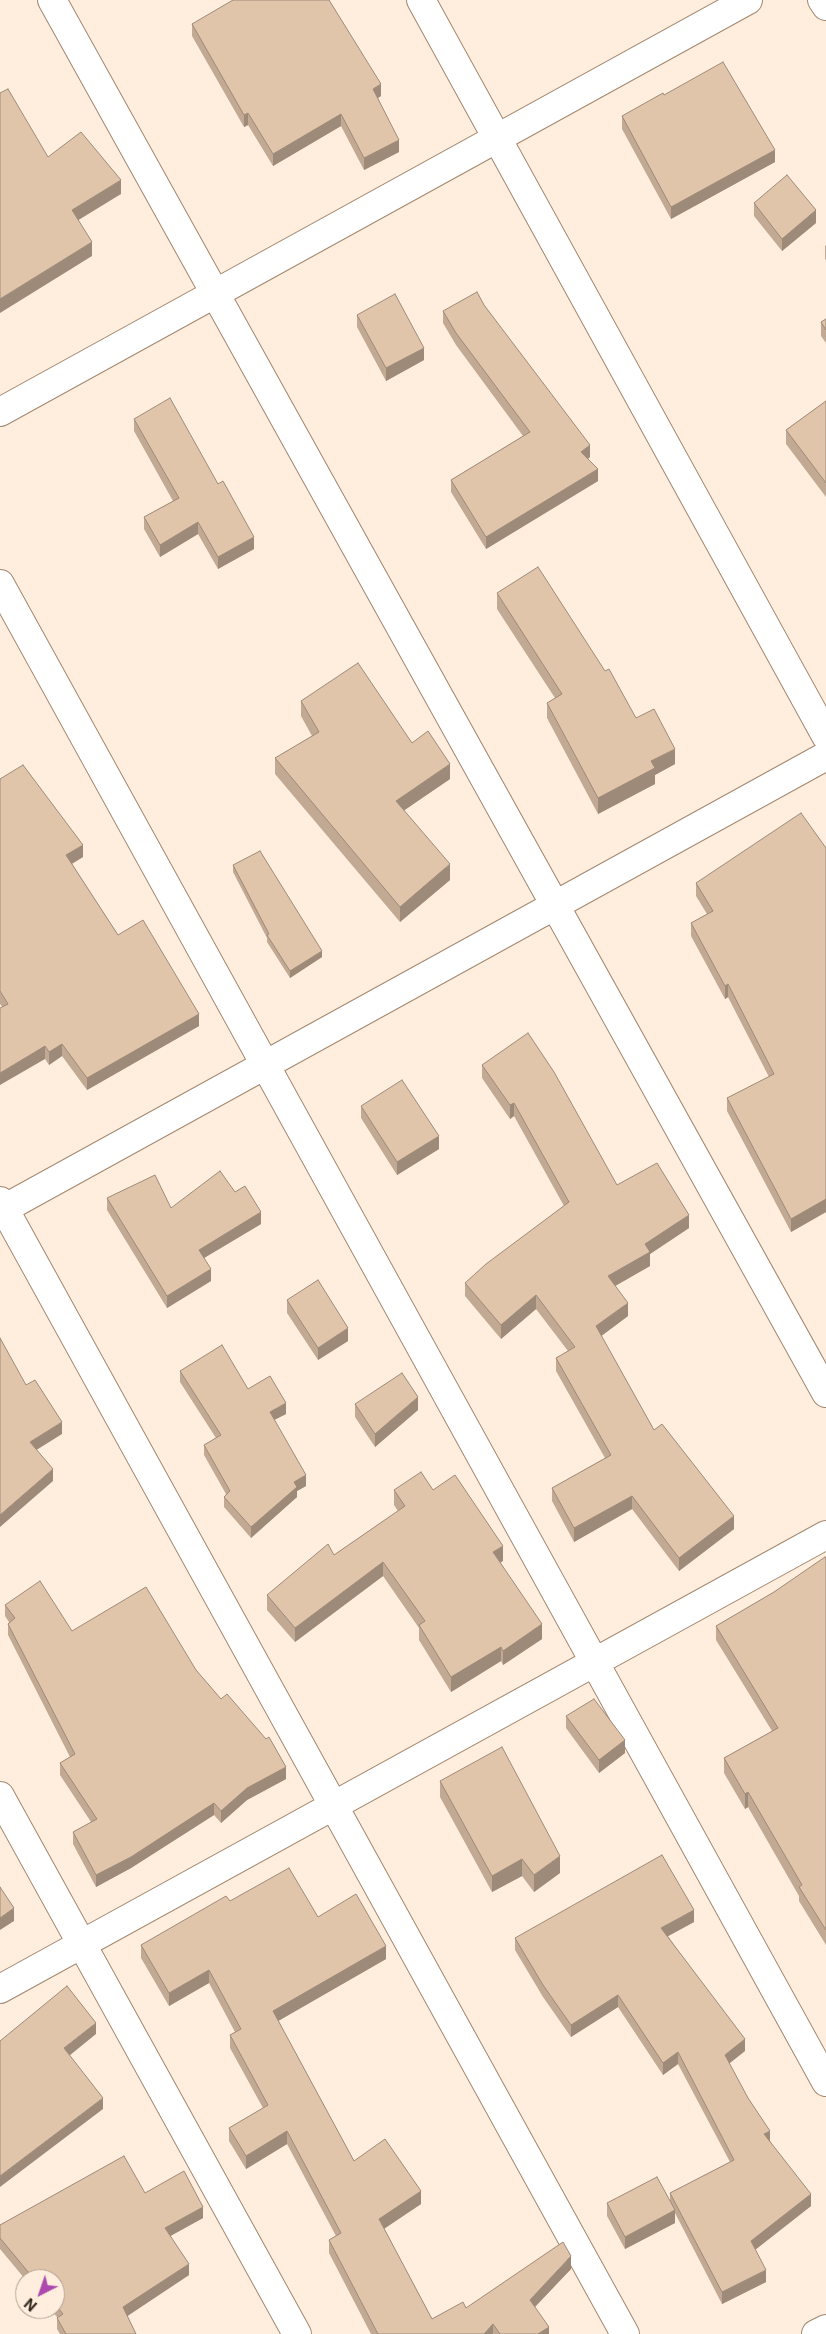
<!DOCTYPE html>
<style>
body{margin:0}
#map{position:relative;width:826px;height:2334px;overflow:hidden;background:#ffeede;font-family:Inter,sans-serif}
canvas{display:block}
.north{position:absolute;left:15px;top:2269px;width:50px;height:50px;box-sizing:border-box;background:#ffeede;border:1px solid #ab9d8f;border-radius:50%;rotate:221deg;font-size:14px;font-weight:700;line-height:20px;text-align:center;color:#2e2319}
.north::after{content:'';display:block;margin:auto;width:18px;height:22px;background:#ad49ae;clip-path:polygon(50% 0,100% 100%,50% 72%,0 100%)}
</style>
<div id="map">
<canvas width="826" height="2334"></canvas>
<div class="north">N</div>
</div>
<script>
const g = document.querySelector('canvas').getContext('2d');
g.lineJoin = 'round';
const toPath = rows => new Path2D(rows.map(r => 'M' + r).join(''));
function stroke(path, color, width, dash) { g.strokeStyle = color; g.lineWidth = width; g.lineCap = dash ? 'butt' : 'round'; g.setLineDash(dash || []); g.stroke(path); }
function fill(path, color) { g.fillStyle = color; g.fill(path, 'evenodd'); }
const street = toPath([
 [52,0,826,1393],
 [421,0,826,736],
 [0,412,748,0],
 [0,584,826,2082],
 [0,1201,625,2334],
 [0,1211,826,756],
 [0,1796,297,2334],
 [0,1989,826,1535],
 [816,2334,826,2329]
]);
const secondary = toPath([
 [822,0,826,6]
]);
const wall = toPath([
 [192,24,381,96,378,98,399,152,364,170,341,126,273,166,248,125,244,127,192,36],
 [664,95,775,162,671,219,622,129,622,116],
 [754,203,816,223,782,251,754,216],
 [826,245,826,260,825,259,825,246],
 [484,305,590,457,588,459,598,481,486,549,451,492,451,480,523,436,456,345,443,323,443,311],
 [357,315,424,360,386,381,357,327],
 [826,319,826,343,821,336,821,322],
 [826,401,826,497,786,444,786,430],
 [134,419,254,549,218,569,198,534,160,557,144,529,144,517,173,501,134,431],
 [497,593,636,718,675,764,655,775,655,784,598,814,547,718,547,703,555,698,497,609],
 [301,701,412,743,450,779,404,810,450,880,400,922,275,774,275,758,312,736,301,716],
 [0,779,83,857,72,864,118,935,199,1026,87,1090,62,1056,49,1065,45,1059,0,1004],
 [826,848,826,1212,791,1232,727,1111,727,1098,769,1077,728,997,725,999,691,936,691,923,707,914,696,896,696,883],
 [233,865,322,957,290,978,267,942,267,938,233,872],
 [482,1065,617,1185,689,1228,650,1254,650,1266,615,1286,628,1316,601,1336,654,1430,734,1529,679,1571,632,1509,574,1542,552,1501,552,1488,605,1458,556,1371,556,1358,568,1351,536,1309,501,1339,465,1296,465,1283,564,1206,514,1116,510,1119,482,1078],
 [361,1106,439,1149,397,1175,361,1118],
 [235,1192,261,1224,204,1258,211,1281,167,1308,107,1210,107,1198,171,1208],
 [287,1300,348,1341,318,1360,287,1313],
 [180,1371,248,1389,286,1414,274,1420,306,1486,297,1491,297,1497,251,1538,224,1507,224,1497,226,1494,204,1455,204,1445,216,1438,180,1382],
 [355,1404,418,1410,375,1447,355,1417],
 [394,1490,433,1490,503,1561,500,1562,542,1639,503,1665,501,1661,451,1692,419,1640,419,1628,383,1576,295,1642,267,1610,267,1595,334,1555,398,1511,394,1505],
 [826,1559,826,1945,799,1901,799,1896,748,1807,745,1809,724,1773,724,1758,772,1731,716,1640,716,1626,774,1592],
 [5,1605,72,1631,196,1670,286,1779,247,1800,221,1823,214,1815,131,1868,96,1887,73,1844,73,1832,91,1822,60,1775,60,1763,70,1757,8,1635,8,1624,9,1622,5,1616],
 [566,1716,625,1753,599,1773,566,1728],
 [440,1781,560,1873,534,1892,522,1876,492,1892,440,1797],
 [230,1901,318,1917,386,1959,278,2021,354,2161,421,2204,384,2229,432,2319,466,2308,571,2269,535,2307,549,2334,371,2334,329,2253,329,2240,336,2236,287,2144,246,2169,229,2141,229,2128,263,2108,230,2048,230,2035,235,2032,209,1983,169,2006,141,1958,141,1945],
 [694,1922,668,1936,745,2051,729,2063,770,2141,811,2206,755,2250,766,2282,722,2304,675,2213,675,2223,625,2249,607,2216,607,2203,670,2202,670,2193,730,2162,678,2064,663,2075,618,2007,571,2037,543,1997,515,1950,515,1938],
 [145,2193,203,2218,170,2236,189,2275,127,2316,136,2334,60,2334,57,2329,57,2317,50,2309,55,2309,55,2279,25,2279,0,2249,0,2225]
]);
const shadedWall = toPath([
 [381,84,381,96,373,101,373,89],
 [248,113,248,125,244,127,244,115],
 [341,114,341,126,273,166,273,154],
 [399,140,399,152,364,170,364,158],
 [775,150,775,162,671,219,671,207],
 [121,180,121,194,72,224,72,210],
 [816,210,816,223,782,251,782,239],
 [92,242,92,256,0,313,0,299],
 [424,348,424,360,386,381,386,368],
 [590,445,590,457,581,464,581,452],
 [598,469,598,481,486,549,486,537],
 [198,522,198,534,160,557,160,545],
 [254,537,254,549,218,569,218,557],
 [675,749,675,764,655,775,655,784,598,814,598,798,651,761],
 [450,764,450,779,396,816,396,801],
 [83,845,83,857,66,867,66,855],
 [450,864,450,880,400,922,400,907],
 [322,951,322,957,290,978,290,971],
 [728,984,728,997,725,999,725,986],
 [199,1014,199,1026,87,1090,87,1078],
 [62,1044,62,1056,49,1065,49,1052],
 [45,1046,45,1059,0,1085,0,1073],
 [514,1103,514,1116,510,1119,510,1105],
 [439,1136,439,1149,397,1175,397,1162],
 [826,1199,826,1212,791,1232,791,1219],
 [261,1212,261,1224,199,1261,199,1250],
 [689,1215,689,1228,650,1254,650,1266,608,1290,608,1276,645,1244],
 [211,1269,211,1281,167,1308,167,1296],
 [536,1295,536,1309,501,1339,501,1325],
 [628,1303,628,1316,596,1340,596,1326],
 [348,1328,348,1341,318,1360,318,1348],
 [418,1397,418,1410,375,1447,375,1434],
 [286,1403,286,1414,270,1422,270,1412],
 [62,1422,62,1434,30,1454,30,1442],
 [53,1469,53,1481,0,1527,0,1515],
 [306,1475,306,1486,297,1491,297,1497,251,1538,251,1527,294,1482],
 [632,1496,632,1509,574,1542,574,1528],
 [734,1516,734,1529,679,1571,679,1558],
 [503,1546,503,1561,493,1567,493,1552],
 [383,1562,383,1576,295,1642,295,1628],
 [542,1624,542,1639,503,1665,503,1651],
 [501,1647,501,1661,451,1692,451,1677],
 [625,1740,625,1753,599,1773,599,1760],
 [286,1767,286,1779,247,1800,221,1823,221,1811,247,1788],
 [748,1792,748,1807,745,1809,745,1794],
 [214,1803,214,1815,131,1868,96,1887,96,1875],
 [560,1856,560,1873,534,1892,534,1875],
 [522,1859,522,1876,492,1892,492,1876],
 [14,1908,14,1921,0,1930,0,1918],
 [694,1910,694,1922,661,1940,661,1928],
 [386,1946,386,1959,273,2024,273,2011],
 [209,1970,209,1983,169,2006,169,1993],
 [618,1995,618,2007,571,2037,571,2025],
 [96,2023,96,2034,64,2060,64,2048],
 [745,2039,745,2051,725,2067,725,2055],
 [678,2052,678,2064,663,2075,663,2063],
 [103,2098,103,2109,0,2187,0,2176],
 [287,2131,287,2144,246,2169,246,2156],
 [770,2131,770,2142,764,2134],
 [421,2191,421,2204,379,2232,379,2219],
 [811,2194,811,2206,751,2253,751,2241],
 [203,2207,203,2218,165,2239,165,2228],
 [675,2210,675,2223,625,2249,625,2237],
 [571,2256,571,2269,530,2312,530,2300],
 [189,2264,189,2275,123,2319,123,2307],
 [766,2270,766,2282,722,2304,722,2292],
 [493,2324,493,2334,484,2334],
 [549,2327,549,2334,538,2334]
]);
const building = toPath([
 [233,0,329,0,381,84,373,89,399,140,364,158,341,114,273,154,248,113,244,115,192,24,233,0],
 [723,62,775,150,671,207,622,116,663,93,664,95,723,62],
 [8,89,48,157,81,132,121,180,72,210,92,242,0,299,0,93,8,89],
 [787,175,816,210,782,239,754,203,787,175],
 [477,292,484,305,590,445,581,452,598,469,486,537,451,480,530,432,456,333,443,311,477,292],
 [395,294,424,348,386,368,357,315,395,294],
 [826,319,826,330,821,322,826,319],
 [170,398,218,484,223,481,254,537,218,557,198,522,160,545,144,517,179,498,134,419,170,398],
 [826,401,826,483,786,430,826,401],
 [538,567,605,671,609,669,636,718,654,709,675,749,651,761,655,768,598,798,547,703,562,694,497,593,538,567],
 [358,663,412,743,428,731,450,764,396,801,450,864,400,907,275,758,319,732,301,701,358,663],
 [23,765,83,845,66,855,118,935,143,920,199,1014,87,1078,62,1044,49,1052,45,1046,0,1073,0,1008,8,1004,0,991,0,779,23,765],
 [801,813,826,848,826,1199,791,1219,727,1098,774,1074,728,984,725,986,691,923,713,911,696,883,801,813],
 [260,851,322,951,290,971,267,935,269,934,233,865,260,851],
 [528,1033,554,1072,617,1185,657,1163,689,1215,645,1244,650,1252,608,1276,628,1303,596,1326,654,1430,662,1424,734,1516,679,1558,632,1496,574,1528,552,1488,611,1455,556,1358,575,1347,536,1295,501,1325,465,1283,486,1264,569,1202,514,1103,510,1105,482,1065,528,1033],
 [402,1080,439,1136,397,1162,361,1106,402,1080],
 [220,1171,235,1192,245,1186,261,1212,199,1250,211,1269,167,1296,107,1198,155,1175,171,1208,220,1171],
 [318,1280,348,1328,318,1348,287,1300,318,1280],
 [0,1338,26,1385,35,1380,62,1422,30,1442,53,1469,0,1515,0,1338],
 [222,1345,248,1389,270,1376,286,1403,270,1412,306,1475,294,1482,297,1487,251,1527,224,1497,230,1491,204,1445,221,1435,180,1371,222,1345],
 [402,1373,418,1397,375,1434,355,1404,402,1373],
 [421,1472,433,1490,455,1475,503,1546,493,1552,542,1624,503,1651,501,1647,451,1677,419,1625,425,1621,383,1562,295,1628,267,1595,328,1544,334,1555,405,1506,394,1490,421,1472],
 [825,1557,826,1559,826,1930,799,1887,802,1885,748,1792,745,1794,724,1758,778,1728,716,1626,774,1592,825,1557],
 [40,1581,72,1631,146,1587,196,1670,221,1699,227,1694,266,1739,269,1737,286,1767,247,1788,221,1811,214,1803,131,1857,96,1875,73,1832,97,1819,60,1763,75,1754,8,1624,15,1618,5,1605,40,1581],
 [594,1699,625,1740,599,1760,566,1716,594,1699],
 [502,1747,560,1856,534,1875,522,1859,492,1876,440,1781,502,1747],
 [662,1855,694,1910,661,1928,745,2039,725,2055,748,2098,770,2131,764,2134,811,2194,751,2241,766,2270,722,2292,670,2193,734,2160,678,2052,663,2063,618,1995,571,2025,543,1985,515,1938,662,1855],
 [289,1868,318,1917,356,1894,386,1946,273,2011,354,2161,385,2139,421,2191,379,2219,432,2319,463,2302,466,2308,563,2242,571,2256,530,2300,549,2327,538,2334,500,2334,493,2324,484,2334,378,2334,329,2240,341,2233,287,2131,246,2156,229,2128,268,2105,230,2035,241,2029,209,1970,169,1993,141,1945,226,1896,230,1901,289,1868],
 [0,1887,14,1908,0,1918,0,1887],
 [67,1986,96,2023,64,2048,103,2098,0,2176,0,2041,67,1986],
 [124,2156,145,2193,184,2171,203,2207,165,2228,189,2264,123,2307,136,2334,66,2334,57,2318,63,2314,55,2304,55,2279,34,2279,0,2238,0,2225,124,2156],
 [657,2177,675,2210,625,2237,607,2203,657,2177]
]);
stroke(street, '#a1876f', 30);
stroke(secondary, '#a1876f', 30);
stroke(street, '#fff', 28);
stroke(secondary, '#fff', 28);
fill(wall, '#c2a993');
fill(shadedWall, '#9e8a78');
fill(building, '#e1c5ab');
stroke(building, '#9e8a78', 1);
</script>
